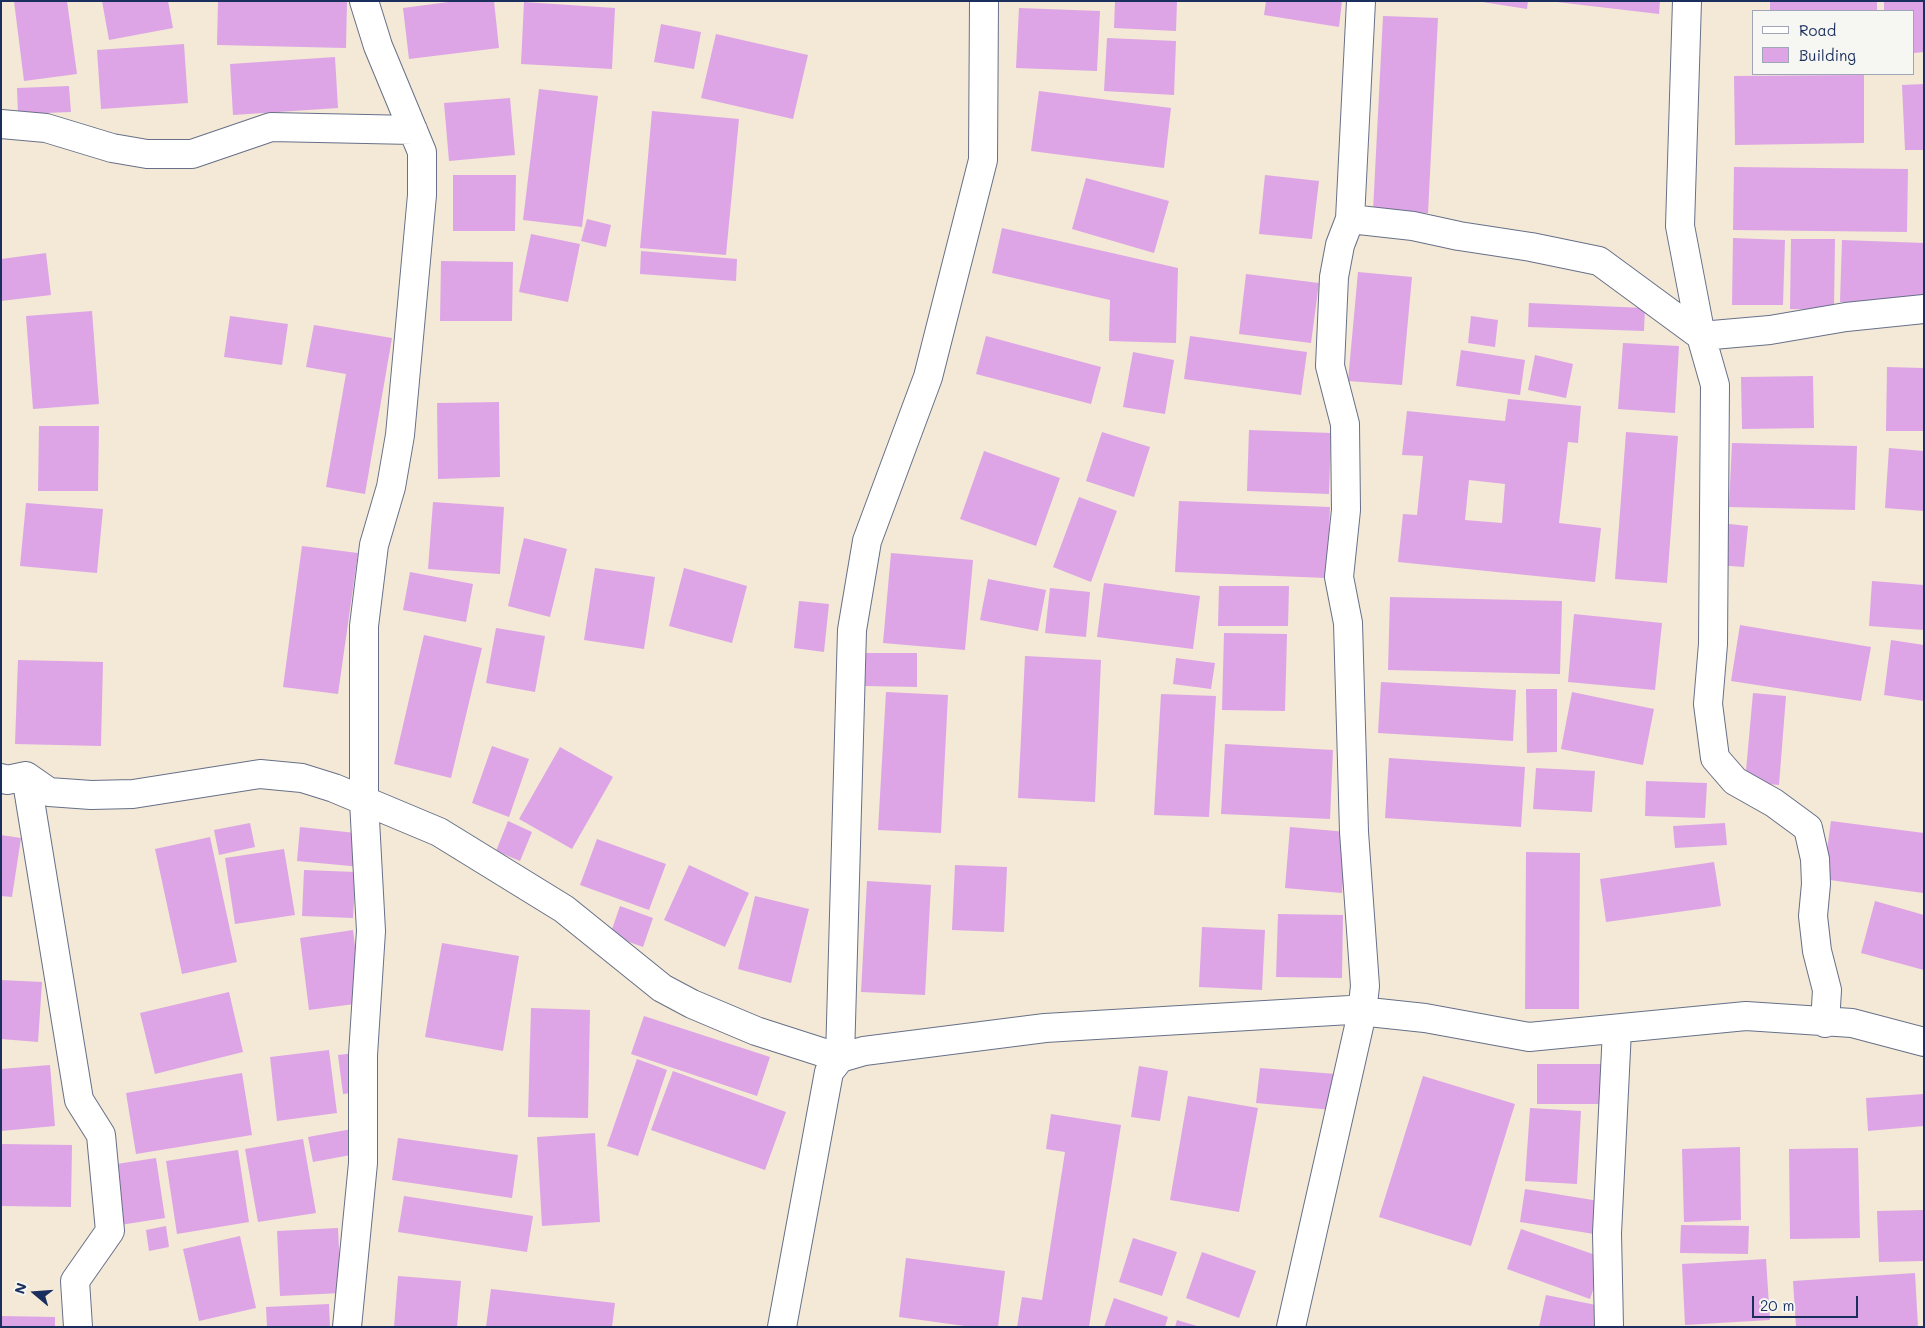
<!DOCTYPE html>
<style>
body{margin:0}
#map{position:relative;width:1925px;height:1328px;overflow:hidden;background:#f3e9d6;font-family:Mali,sans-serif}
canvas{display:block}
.frame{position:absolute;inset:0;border:2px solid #1b2f5e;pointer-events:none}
.legend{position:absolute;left:1752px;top:10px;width:162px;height:65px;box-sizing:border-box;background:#f6f6f2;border:1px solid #9ea6b7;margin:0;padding:6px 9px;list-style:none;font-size:15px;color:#1b2f5e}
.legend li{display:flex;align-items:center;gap:10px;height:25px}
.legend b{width:25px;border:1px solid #9ea6b7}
.north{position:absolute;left:10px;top:1268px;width:50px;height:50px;-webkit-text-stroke:4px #f6f6f2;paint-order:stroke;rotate:288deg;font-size:14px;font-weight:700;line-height:20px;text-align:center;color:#1b2f5e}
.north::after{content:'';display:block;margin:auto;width:18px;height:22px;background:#1b2f5e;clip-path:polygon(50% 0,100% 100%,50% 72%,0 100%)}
.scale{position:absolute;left:1752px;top:1296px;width:106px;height:22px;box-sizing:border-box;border:2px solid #1b2f5e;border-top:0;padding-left:6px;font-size:15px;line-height:18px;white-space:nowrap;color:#1b2f5e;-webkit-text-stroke:4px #f6f6f2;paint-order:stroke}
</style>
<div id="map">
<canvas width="1925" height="1328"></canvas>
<div class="frame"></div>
<ul class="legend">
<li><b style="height:6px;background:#fff"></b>Road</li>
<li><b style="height:14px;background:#dda5e6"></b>Building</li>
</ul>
<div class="north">N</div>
<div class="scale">20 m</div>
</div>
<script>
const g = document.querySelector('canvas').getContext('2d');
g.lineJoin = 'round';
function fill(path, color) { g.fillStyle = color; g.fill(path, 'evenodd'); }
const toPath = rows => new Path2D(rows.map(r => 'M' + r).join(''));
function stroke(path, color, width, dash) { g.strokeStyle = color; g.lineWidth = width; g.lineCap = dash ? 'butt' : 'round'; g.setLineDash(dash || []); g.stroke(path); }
const building = toPath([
 [14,1,67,1,77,74,24,81],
 [102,1,168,1,173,28,109,40],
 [218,1,347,1,346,48,217,45],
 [456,1,494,1,499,48,409,59,403,8],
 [1115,1,1177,1,1176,31,1114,28],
 [1266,1,1342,1,1339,27,1264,15],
 [1476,1,1528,1,1527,9],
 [1548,1,1660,1,1659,14],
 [1770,1,1877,1,1877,11,1770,11],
 [1884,1,1924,1,1924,52,1914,53,1914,11,1884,11],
 [524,2,615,8,612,69,521,64],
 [1019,8,1100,11,1097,71,1016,68],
 [1383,16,1438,18,1428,213,1373,211],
 [661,24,701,32,694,69,654,62],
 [716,34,808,55,793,119,701,98],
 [1107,38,1176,41,1174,95,1104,91],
 [184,44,188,103,101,109,97,50],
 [335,57,338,108,233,115,230,64],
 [1864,75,1864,143,1735,145,1734,76],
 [1924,84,1924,150,1905,150,1902,85],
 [69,86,71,112,18,114,17,88],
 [539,89,598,96,582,227,523,220],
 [1039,91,1171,108,1164,168,1031,151],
 [510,98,515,155,449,161,444,103],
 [652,111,739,119,726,255,640,248],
 [1734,167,1908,169,1907,232,1733,230],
 [453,175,516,175,515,231,453,231],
 [1265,175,1319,181,1312,239,1259,234],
 [1086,178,1169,201,1154,253,1072,229],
 [587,219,611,225,606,247,581,241],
 [1002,228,1178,268,1176,343,1109,341,1110,300,992,273],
 [531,234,580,244,568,302,519,292],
 [1733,238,1785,240,1783,305,1732,305],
 [1791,239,1835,239,1834,310,1790,309],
 [1842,240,1924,243,1924,305,1840,302],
 [641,251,737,259,736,281,640,274],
 [46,253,51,295,1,301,1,259],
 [441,261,513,262,512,321,440,321],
 [1358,272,1412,277,1402,385,1348,381],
 [1246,274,1319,283,1311,343,1239,334],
 [1529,303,1645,308,1644,331,1528,327],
 [92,311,99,404,33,409,26,316],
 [230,316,288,324,282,365,224,357],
 [1471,316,1498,320,1495,347,1468,343],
 [314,325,392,338,365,494,326,487,346,374,306,367],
 [986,336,1101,367,1091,404,976,374],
 [1190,336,1307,352,1301,395,1184,379],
 [1623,343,1679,346,1675,413,1618,409],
 [1461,350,1525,360,1520,395,1456,386],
 [1133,352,1174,360,1165,414,1123,407],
 [1535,355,1573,364,1566,398,1528,390],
 [1887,367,1924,368,1924,431,1886,431],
 [1813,376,1814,428,1742,429,1741,377],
 [1508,399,1581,406,1578,443,1568,442,1559,523,1601,528,1595,582,1398,562,1403,514,1417,515,1423,456,1402,455,1407,411,1505,421],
 [1469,480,1505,484,1502,523,1465,520],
 [499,402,500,477,438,479,437,403],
 [39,426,99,426,98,491,38,491],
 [1249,430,1331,433,1329,494,1247,491],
 [1102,432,1150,447,1134,497,1086,481],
 [1626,432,1678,436,1667,583,1615,579],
 [1732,443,1857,446,1855,510,1729,507],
 [1889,448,1924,451,1924,511,1885,508],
 [984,451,1060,478,1036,546,960,519],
 [1079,497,1117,511,1091,582,1053,567],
 [1179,501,1330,507,1327,578,1175,572],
 [433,502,504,507,500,574,428,569],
 [26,503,103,509,97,573,20,566],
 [1720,523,1748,526,1744,567,1716,565],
 [524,538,567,549,550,617,508,606],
 [302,546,358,553,338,694,283,687],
 [891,553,973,560,965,650,883,643],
 [595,568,655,577,644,649,584,640],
 [684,568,747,586,732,643,669,626],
 [410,572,473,584,466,622,403,610],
 [988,579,1046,590,1038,631,980,620],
 [1872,581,1924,585,1924,630,1869,626],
 [1104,583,1200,596,1193,649,1097,637],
 [1219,586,1289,586,1288,626,1218,626],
 [1050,588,1090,592,1086,637,1045,633],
 [1390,597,1562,601,1560,674,1388,670],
 [799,601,829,604,824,652,794,648],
 [1574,614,1662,623,1655,690,1568,682],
 [1740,625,1871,647,1861,701,1731,681],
 [496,628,545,636,535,692,486,683],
 [1224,633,1287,634,1285,711,1222,710],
 [424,635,482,648,451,778,394,764],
 [1891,640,1924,645,1924,701,1884,695],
 [866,653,917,653,917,687,865,686],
 [1025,656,1101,660,1095,802,1018,798],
 [1176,658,1215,663,1211,689,1173,684],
 [18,660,103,662,101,746,15,744],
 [1381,682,1516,690,1513,741,1378,733],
 [1526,689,1557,689,1557,752,1527,753],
 [886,692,948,695,941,833,878,830],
 [1572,692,1654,709,1643,765,1561,749],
 [1753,693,1786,696,1779,785,1745,782],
 [1161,694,1216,696,1209,817,1154,815],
 [1225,744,1333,750,1330,819,1221,814],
 [492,746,529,759,509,817,472,803],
 [560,747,613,777,572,849,519,819],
 [1389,758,1525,767,1521,827,1385,818],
 [1536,768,1595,771,1592,812,1533,809],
 [1646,781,1707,783,1705,818,1645,816],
 [508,821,532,832,520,861,496,851],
 [1831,821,1924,833,1923,893,1823,879],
 [250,823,255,847,219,855,214,830],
 [1725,823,1727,845,1675,848,1673,826],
 [300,827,365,834,361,867,297,861],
 [1290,827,1347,832,1342,893,1285,888],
 [1,835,21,838,12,897,1,896],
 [210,837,237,962,182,974,155,849],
 [597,839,666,864,649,910,580,885],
 [284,849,295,915,235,924,225,858],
 [1526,852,1580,853,1579,1009,1525,1009],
 [1714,862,1721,906,1606,922,1600,879],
 [689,865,749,893,725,947,664,920],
 [955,865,1007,867,1004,932,952,930],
 [304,870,356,872,353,918,302,916],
 [867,881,931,885,925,995,861,992],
 [755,896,809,909,791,983,738,969],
 [1875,901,1924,915,1924,970,1861,953],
 [620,906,653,918,643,947,610,935],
 [1278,914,1343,915,1342,978,1276,977],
 [1202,927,1265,930,1262,990,1199,987],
 [353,930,362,1003,309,1010,300,938],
 [442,943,519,956,503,1051,425,1037],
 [1,980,42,982,38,1042,1,1039],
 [229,992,243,1052,155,1074,140,1013],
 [531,1008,590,1010,588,1118,528,1117],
 [644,1016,770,1057,757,1096,631,1054],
 [329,1050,337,1113,277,1121,270,1057],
 [355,1053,360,1092,343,1094,338,1055],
 [637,1059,667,1070,638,1156,607,1146],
 [1537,1064,1608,1064,1608,1104,1537,1104],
 [50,1065,55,1126,1,1131,1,1069],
 [1139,1066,1168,1071,1160,1121,1131,1117],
 [1260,1068,1336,1074,1333,1110,1256,1103],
 [673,1071,786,1112,765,1170,651,1130],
 [242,1073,252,1135,136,1154,126,1093],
 [1423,1076,1515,1104,1471,1246,1379,1217],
 [1924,1094,1924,1126,1868,1131,1866,1098],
 [1188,1096,1258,1108,1239,1212,1170,1200],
 [1530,1108,1581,1111,1577,1184,1525,1181],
 [1051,1114,1121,1125,1089,1327,1017,1327,1022,1297,1042,1300,1065,1152,1046,1149],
 [352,1129,356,1154,313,1162,308,1137],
 [595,1133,600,1222,542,1226,537,1137],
 [398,1138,518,1155,512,1198,392,1180],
 [303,1139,316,1213,258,1222,245,1149],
 [1,1144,72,1145,71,1207,1,1206],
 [1740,1147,1741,1220,1684,1222,1682,1149],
 [1858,1148,1860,1238,1790,1239,1789,1149],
 [238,1150,249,1222,177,1234,166,1161],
 [156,1158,165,1218,120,1225,110,1165],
 [1525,1189,1599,1201,1594,1234,1520,1222],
 [404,1196,533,1216,527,1252,398,1232],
 [1924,1210,1924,1261,1879,1262,1877,1211],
 [1681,1225,1749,1226,1748,1254,1680,1253],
 [166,1226,169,1247,149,1251,146,1230],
 [338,1228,341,1293,280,1296,277,1231],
 [1521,1229,1604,1258,1590,1299,1507,1269],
 [240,1236,256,1308,199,1321,183,1249],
 [1133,1238,1177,1252,1162,1296,1119,1282],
 [1202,1252,1256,1271,1239,1318,1186,1298],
 [906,1258,1005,1271,998,1327,972,1327,899,1317],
 [1766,1259,1770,1320,1685,1325,1682,1264],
 [1915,1273,1918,1327,1796,1327,1793,1281],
 [398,1276,461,1281,457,1327,394,1327],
 [491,1289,615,1303,612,1327,486,1327],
 [1546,1295,1601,1306,1596,1327,1539,1327],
 [1114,1298,1168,1317,1165,1327,1104,1327],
 [329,1304,330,1327,267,1327,266,1307],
 [1,1316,55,1317,55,1327,1,1327],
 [1177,1320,1197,1326,1197,1327,1175,1327]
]);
const street = toPath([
 [1687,1,1680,226,1701,336,1715,385,1713,644,1708,704,1715,758,1735,781,1774,803,1808,828,1815,859,1816,884,1813,916,1817,951,1827,990,1825,1023],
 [1,124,46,128,112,148,147,154,192,154,271,127,413,130],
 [1350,219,1361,1],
 [26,776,79,1100,101,1135,110,1231,75,1281,78,1327],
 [1,778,7,780,26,776,49,792,91,795,133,794,260,774,302,778,334,788,439,832,564,909,662,988,692,1004,756,1031,840,1058,864,1051,1045,1028,1350,1010,1425,1018,1529,1037,1746,1016,1852,1023,1924,1042],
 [347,1327,363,1163,363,1055,371,931,364,801,364,626,374,545,391,487,400,435,422,195,422,152,378,46,364,1],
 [782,1327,829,1072,840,1058,852,630,867,541,928,377,983,160,984,1],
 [1291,1327,1362,1013,1365,986,1354,832,1348,623,1339,577,1346,510,1345,424,1330,366,1334,277,1340,245,1350,219,1413,226,1459,236,1531,247,1599,261,1701,336,1770,330,1846,317,1924,309],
 [1609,1327,1607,1233,1617,1030]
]);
fill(building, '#dda5e6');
stroke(street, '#677088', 30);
stroke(street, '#fff', 28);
</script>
